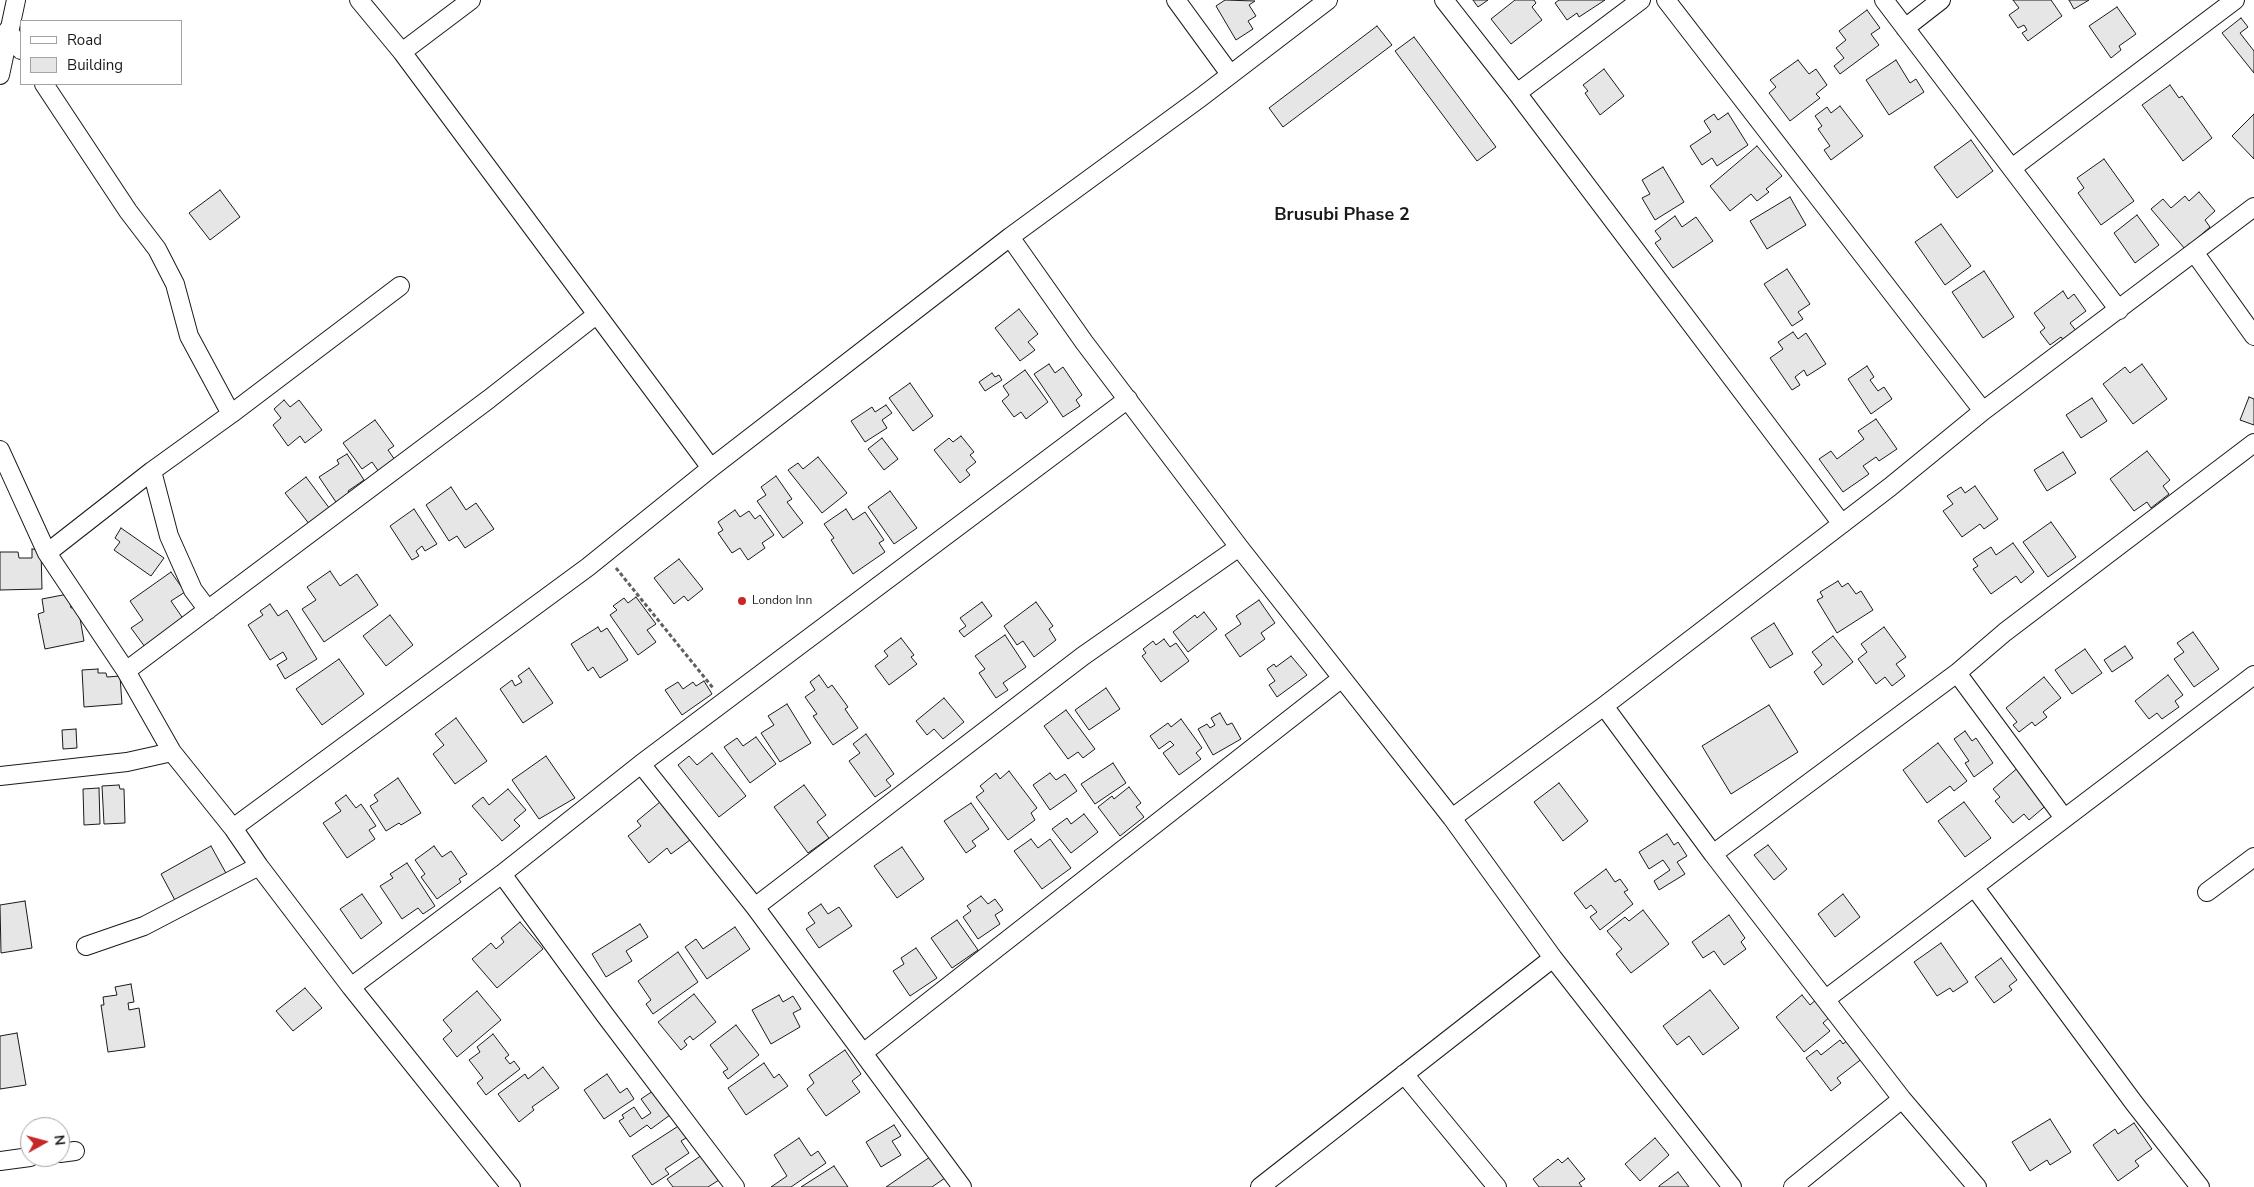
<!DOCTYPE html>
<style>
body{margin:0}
#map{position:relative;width:2254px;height:1187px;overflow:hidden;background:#fff;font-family:"Nunito Sans",sans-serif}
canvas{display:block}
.legend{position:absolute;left:20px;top:20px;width:162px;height:65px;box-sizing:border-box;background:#fff;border:1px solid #a3a3a3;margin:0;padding:6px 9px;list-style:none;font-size:15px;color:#1a1a1a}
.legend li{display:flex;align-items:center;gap:10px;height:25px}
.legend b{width:25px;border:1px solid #a3a3a3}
.north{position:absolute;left:20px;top:1117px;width:50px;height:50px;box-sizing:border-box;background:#fff;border:1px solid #a3a3a3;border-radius:50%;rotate:83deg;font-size:14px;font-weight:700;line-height:20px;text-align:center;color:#1a1a1a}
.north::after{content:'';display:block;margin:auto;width:18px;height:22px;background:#c62828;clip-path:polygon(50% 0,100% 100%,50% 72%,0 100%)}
</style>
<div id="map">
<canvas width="2254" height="1187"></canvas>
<ul class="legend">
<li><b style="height:6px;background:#fff"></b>Road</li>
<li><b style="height:14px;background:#e6e6e6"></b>Building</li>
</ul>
<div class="north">N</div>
</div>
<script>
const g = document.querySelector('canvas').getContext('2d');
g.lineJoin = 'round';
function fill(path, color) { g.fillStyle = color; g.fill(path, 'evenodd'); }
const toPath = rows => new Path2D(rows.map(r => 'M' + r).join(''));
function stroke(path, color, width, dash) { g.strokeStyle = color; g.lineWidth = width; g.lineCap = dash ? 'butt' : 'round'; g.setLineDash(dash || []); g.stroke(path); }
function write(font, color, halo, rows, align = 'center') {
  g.font = font + ' "Nunito Sans",sans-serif'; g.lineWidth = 4; g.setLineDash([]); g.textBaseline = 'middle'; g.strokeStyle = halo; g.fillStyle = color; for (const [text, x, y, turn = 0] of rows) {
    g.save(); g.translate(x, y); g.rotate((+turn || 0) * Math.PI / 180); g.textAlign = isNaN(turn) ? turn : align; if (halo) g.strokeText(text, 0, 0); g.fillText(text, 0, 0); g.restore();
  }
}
const building = toPath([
 [1225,0,1255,1,1249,5,1256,16,1248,21,1253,29,1236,40,1216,6,1225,0],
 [1473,0,1488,0,1478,7,1473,0],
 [1515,0,1534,0,1536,3,1532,7,1542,20,1511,44,1491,19,1515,0],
 [1559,0,1605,0,1579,17,1577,13,1567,20,1555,3,1559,0],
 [2013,0,2051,0,2062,16,2028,41,2022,33,2027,30,2024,25,2018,28,2009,15,2019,8,2013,0],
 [2069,0,2089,0,2074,9,2069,0],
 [2117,7,2136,34,2119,46,2121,50,2111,58,2089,26,2117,7],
 [1867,10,1880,28,1871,34,1879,45,1840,74,1834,66,1844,58,1836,48,1846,40,1839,31,1867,10],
 [2241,18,2248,27,2240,33,2254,51,2254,73,2222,33,2241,18],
 [1377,26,1392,45,1283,127,1269,108,1377,26],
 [1414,37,1496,147,1477,161,1395,51,1414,37],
 [1798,60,1809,74,1816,69,1827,85,1816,94,1820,98,1790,121,1769,93,1776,87,1770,80,1798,60],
 [1896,60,1910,83,1916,79,1924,92,1889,115,1866,80,1896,60],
 [1604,69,1624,96,1600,115,1585,93,1588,91,1583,85,1604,69],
 [2170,85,2179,98,2182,96,2212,138,2183,161,2142,105,2170,85],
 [1840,106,1863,136,1831,160,1824,150,1830,146,1818,129,1822,126,1815,116,1827,107,1831,113,1840,106],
 [1728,113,1748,145,1717,166,1712,158,1702,165,1690,146,1711,132,1704,121,1714,114,1718,120,1728,113],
 [2254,114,2254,159,2232,136,2254,114],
 [1971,140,1993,171,1957,198,1934,167,1971,140],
 [1757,146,1782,176,1766,189,1769,192,1757,201,1751,194,1730,211,1710,186,1757,146],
 [2104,159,2134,201,2101,225,2078,193,2084,188,2077,178,2104,159],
 [1663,167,1684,202,1655,220,1642,198,1650,194,1642,180,1663,167],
 [220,190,240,217,210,240,189,213,220,190],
 [2199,192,2215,211,2205,220,2210,227,2185,249,2151,209,2163,199,2171,208,2185,196,2189,201,2199,192],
 [1790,197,1806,225,1767,249,1750,221,1790,197],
 [2137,215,2159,245,2135,263,2114,233,2137,215],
 [1675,216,1682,227,1696,217,1713,241,1673,268,1655,243,1661,239,1655,231,1675,216],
 [1941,224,1971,266,1945,285,1915,242,1941,224],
 [1787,269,1810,304,1798,312,1803,319,1792,326,1764,284,1787,269],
 [1984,271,2014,317,1983,338,1952,292,1984,271],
 [2063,291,2068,299,2074,294,2086,311,2070,323,2077,332,2064,341,2061,337,2050,345,2040,332,2045,328,2034,313,2063,291],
 [1019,309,1038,334,1028,342,1035,350,1020,361,995,328,1019,309],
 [1793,332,1798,339,1806,333,1826,364,1807,376,1804,370,1795,377,1800,385,1792,390,1770,358,1783,349,1778,342,1793,332],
 [1049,364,1055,373,1063,367,1082,395,1076,400,1080,406,1063,417,1034,374,1049,364],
 [2142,364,2167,399,2133,424,2103,384,2125,367,2130,373,2142,364],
 [1867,366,1874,377,1870,380,1878,391,1884,387,1892,399,1871,414,1848,379,1867,366],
 [1025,370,1048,402,1026,419,1021,412,1014,417,1002,401,1009,395,1003,386,1025,370],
 [992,373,995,377,999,375,1002,380,985,391,979,382,992,373],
 [910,383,933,416,913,431,889,398,910,383],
 [2249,397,2254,399,2254,425,2240,420,2249,397],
 [2092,398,2107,421,2081,438,2066,415,2092,398],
 [284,400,290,407,299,400,322,430,305,443,300,436,288,446,273,425,281,418,274,409,284,400],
 [886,405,892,413,882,420,887,428,865,442,851,421,872,407,875,412,886,405],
 [1876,419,1897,449,1879,461,1876,457,1863,466,1869,474,1843,492,1819,459,1831,451,1837,459,1864,439,1858,431,1876,419],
 [375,420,394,446,388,450,395,460,379,472,372,462,362,469,343,443,375,420],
 [961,436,974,452,970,455,976,462,966,470,970,475,960,483,934,450,949,438,953,442,961,436],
 [882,438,898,459,884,470,868,449,882,438],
 [2147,451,2170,480,2163,486,2169,494,2151,508,2147,502,2134,511,2110,479,2147,451],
 [2063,452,2076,473,2047,491,2034,470,2063,452],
 [347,454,364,480,348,491,351,496,338,505,319,477,339,464,337,460,347,454],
 [818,457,847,493,822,513,788,470,798,463,803,469,818,457],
 [776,476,792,499,787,502,803,523,783,538,757,501,766,495,761,487,776,476],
 [306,477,330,509,310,525,285,493,306,477],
 [1975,486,1998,519,1984,529,1980,524,1962,537,1943,511,1953,504,1947,496,1961,487,1965,493,1975,486],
 [451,487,466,510,476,503,494,529,465,548,457,536,449,541,426,505,451,487],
 [890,491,917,528,894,544,868,507,890,491],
 [414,509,437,544,425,551,422,546,416,551,419,556,412,560,390,526,414,509],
 [846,509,853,520,865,512,884,540,879,543,885,552,853,574,831,540,834,538,824,524,846,509],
 [735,510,740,517,749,511,755,519,760,515,774,535,762,543,765,548,748,560,740,548,732,553,718,533,723,530,718,522,735,510],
 [2051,522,2076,557,2048,577,2023,542,2051,522],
 [121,528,164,558,151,576,114,550,120,542,115,538,121,528],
 [2013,543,2034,572,2021,583,2016,576,1991,594,1973,569,1978,566,1973,559,1991,547,1996,555,2013,543],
 [32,549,41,550,42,589,0,590,0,552,18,552,19,558,32,558,32,549],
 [679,559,703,589,688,601,684,596,674,604,654,578,679,559],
 [330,571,340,586,357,574,378,605,324,642,302,609,316,600,307,587,330,571],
 [171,572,185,592,171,601,184,620,145,647,131,628,143,620,130,601,171,572],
 [1838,581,1842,587,1848,583,1856,594,1861,591,1873,610,1837,633,1817,600,1823,597,1820,592,1838,581],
 [68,594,71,608,78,607,84,641,45,649,38,614,44,612,42,599,68,594],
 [636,597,656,624,647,630,656,642,638,655,610,615,617,610,613,606,624,598,628,603,636,597],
 [1259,600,1275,623,1261,633,1265,639,1240,657,1225,635,1241,624,1236,616,1259,600],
 [982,602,992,616,964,637,959,631,966,626,960,618,982,602],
 [1036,602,1053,626,1049,629,1056,640,1034,657,1023,641,1017,645,1004,626,1036,602],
 [270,604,278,616,287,610,317,659,285,679,277,665,287,659,283,652,270,660,248,625,263,615,260,611,270,604],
 [1204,612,1217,629,1188,652,1173,632,1195,615,1197,618,1204,612],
 [390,615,413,645,386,666,363,636,390,615],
 [1774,623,1793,654,1770,668,1751,638,1774,623],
 [598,627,601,632,607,628,628,660,600,678,593,667,588,671,571,644,598,627],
 [1884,627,1906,657,1896,664,1905,676,1892,686,1885,677,1876,684,1858,659,1867,652,1861,644,1884,627],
 [2193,632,2219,669,2194,687,2174,659,2184,652,2177,643,2193,632],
 [1005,635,1026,667,1003,683,1008,690,996,698,979,673,985,669,975,656,1005,635],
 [1833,636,1853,662,1823,685,1814,672,1822,665,1812,652,1833,636],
 [901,638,914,655,911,657,917,664,889,685,875,666,888,656,884,651,901,638],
 [1164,639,1170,647,1176,643,1189,661,1161,682,1142,656,1146,653,1143,649,1153,641,1156,645,1164,639],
 [2125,646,2133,658,2112,672,2104,660,2125,646],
 [2085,649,2102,673,2072,694,2055,670,2085,649],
 [1291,656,1307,675,1277,697,1269,685,1275,681,1267,669,1274,664,1276,667,1291,656],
 [339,659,364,694,322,725,296,689,339,659],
 [529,668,553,703,523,723,500,689,512,680,515,686,522,682,518,676,529,668],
 [98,669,98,673,106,673,107,677,120,676,122,704,84,707,82,670,98,669],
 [819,675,828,688,832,685,848,707,845,709,858,728,833,745,813,716,817,714,805,697,815,690,810,682,819,675],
 [2168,675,2183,695,2175,701,2179,707,2162,719,2157,713,2149,719,2135,701,2168,675],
 [2044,677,2061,698,2043,712,2047,717,2035,726,2032,722,2019,732,2013,725,2017,722,2006,708,2044,677],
 [704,681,712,694,682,715,665,690,678,682,683,689,693,682,696,686,704,681],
 [1106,688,1120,709,1089,730,1075,710,1106,688],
 [944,698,964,722,943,739,934,729,927,735,916,721,944,698],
 [787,704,811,743,780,762,761,733,774,725,768,716,787,704],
 [1769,705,1798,752,1731,794,1702,746,1769,705],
 [1066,710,1095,749,1083,758,1078,752,1068,759,1044,726,1066,710],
 [1220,713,1227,725,1232,723,1241,739,1213,755,1198,729,1207,724,1210,728,1215,725,1211,718,1220,713],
 [456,718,487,761,455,784,433,754,444,745,435,734,456,718],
 [1181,719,1202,748,1196,753,1201,759,1179,775,1163,753,1174,745,1170,741,1159,749,1150,736,1168,723,1171,727,1181,719],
 [76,729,77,748,63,749,62,730,76,729],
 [1965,731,1972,741,1976,738,1993,763,1974,777,1965,763,1969,761,1954,739,1965,731],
 [866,734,894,774,886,780,891,786,875,797,849,761,860,753,853,744,866,734],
 [756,737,776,764,750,783,724,747,737,738,743,746,756,737],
 [1938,743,1967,781,1954,791,1950,786,1927,803,1903,770,1938,743],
 [712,753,746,796,719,817,678,765,689,756,697,765,712,753],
 [546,756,575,798,539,819,512,780,546,756],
 [1113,763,1126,783,1095,804,1081,784,1113,763],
 [2020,766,2049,803,2029,820,2024,814,2013,823,1995,801,2000,797,1993,789,2020,766],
 [1009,771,1037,808,1031,813,1035,820,1008,840,976,797,984,791,980,786,996,773,1000,779,1009,771],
 [1050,773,1056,780,1065,774,1077,791,1050,810,1033,785,1050,773],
 [398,778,421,813,401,825,399,823,386,831,370,806,378,801,374,795,398,778],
 [1559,783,1588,821,1563,841,1534,802,1559,783],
 [119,785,120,789,124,789,125,823,104,824,102,786,119,785],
 [804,785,826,815,817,822,829,838,808,853,774,807,804,785],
 [1129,787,1141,803,1136,807,1144,817,1120,836,1098,807,1112,796,1114,799,1129,787],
 [99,788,100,824,84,825,83,789,99,788],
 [508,789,526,810,514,820,520,826,502,841,472,806,483,797,489,805,508,789],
 [346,795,356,808,361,804,376,826,369,830,375,839,347,858,323,823,341,811,335,803,346,795],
 [660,802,690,840,671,854,667,848,649,863,628,836,641,826,637,821,660,802],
 [1964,802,1991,838,1965,857,1938,821,1964,802],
 [971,803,989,829,972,841,976,846,966,853,944,821,971,803],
 [1084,814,1098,832,1071,853,1052,829,1067,818,1071,824,1084,814],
 [1667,834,1674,845,1678,842,1687,856,1677,862,1685,874,1659,890,1654,881,1670,870,1663,860,1649,869,1639,852,1667,834],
 [1031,839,1038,848,1050,839,1071,868,1042,889,1014,851,1031,839],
 [1768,845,1787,869,1774,880,1754,855,1768,845],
 [211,846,227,875,177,904,161,874,211,846],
 [434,846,442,857,451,851,467,874,459,879,461,882,437,899,421,877,425,874,415,860,434,846],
 [902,847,924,879,897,898,874,866,902,847],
 [407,863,435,906,423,914,418,908,402,919,380,886,393,878,390,874,407,863],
 [1606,869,1615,882,1620,879,1628,890,1624,892,1633,904,1600,930,1590,917,1597,912,1591,905,1586,909,1574,893,1606,869],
 [362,894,382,923,361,939,340,909,362,894],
 [1843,894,1860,917,1835,937,1818,914,1843,894],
 [981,896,988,904,995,899,1003,910,995,915,1000,924,978,939,963,917,971,911,967,906,981,896],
 [25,901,32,948,1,953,0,905,25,901],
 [821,904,828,914,839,907,852,926,819,948,806,929,815,923,808,913,821,904],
 [1643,910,1669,944,1631,973,1616,954,1622,949,1607,931,1625,917,1629,921,1643,910],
 [1729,915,1745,938,1741,942,1746,949,1724,965,1714,951,1703,958,1692,942,1729,915],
 [957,920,978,950,952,968,931,938,957,920],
 [520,922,543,949,497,988,472,959,491,943,496,949,504,942,501,938,520,922],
 [640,924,648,937,626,951,632,961,606,977,592,954,640,924],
 [735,927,750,949,707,979,685,947,696,939,703,949,735,927],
 [1941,943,1968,982,1953,992,1950,988,1937,996,1914,962,1941,943],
 [916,948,937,978,910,996,893,971,904,964,901,958,916,948],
 [678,952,698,982,653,1014,646,1004,651,1000,638,981,678,952],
 [2001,958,2017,980,2009,986,2012,990,1994,1003,1975,977,2001,958],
 [131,984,134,1002,128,1003,129,1010,139,1008,145,1047,108,1052,101,1005,104,1005,103,997,117,995,115,987,131,984],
 [305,988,322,1008,293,1031,276,1011,305,988],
 [1710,990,1739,1028,1703,1055,1689,1036,1677,1045,1663,1026,1710,990],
 [477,991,501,1020,457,1057,443,1039,452,1031,443,1020,477,991],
 [694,994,716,1022,693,1040,690,1036,684,1041,687,1045,681,1050,658,1022,694,994],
 [779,995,783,1002,793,996,801,1009,793,1013,800,1027,771,1044,752,1010,779,995],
 [1802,995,1810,1005,1818,998,1832,1015,1823,1023,1830,1031,1804,1052,1776,1017,1802,995],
 [736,1025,759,1055,728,1079,723,1072,728,1069,710,1045,736,1025],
 [17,1033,26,1085,0,1089,0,1036,17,1033],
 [493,1034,509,1055,505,1058,510,1064,514,1061,520,1069,486,1095,477,1083,483,1078,469,1060,480,1052,477,1047,493,1034],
 [1849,1039,1863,1058,1837,1078,1841,1083,1831,1091,1806,1058,1817,1050,1821,1055,1840,1040,1843,1044,1849,1039],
 [845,1050,861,1074,852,1081,860,1092,826,1116,807,1089,814,1083,809,1075,845,1050],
 [764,1063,774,1078,779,1074,788,1086,746,1115,728,1088,764,1063],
 [543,1067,559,1088,532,1107,534,1110,519,1122,498,1094,525,1074,528,1079,543,1067],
 [607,1074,620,1093,627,1088,634,1099,604,1119,584,1090,607,1074],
 [653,1091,670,1115,651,1129,647,1125,630,1137,619,1121,624,1118,622,1115,634,1107,642,1119,651,1113,641,1099,653,1091],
 [2050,1119,2071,1152,2050,1165,2047,1160,2030,1171,2012,1142,2050,1119],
 [683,1123,691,1135,681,1141,689,1153,665,1169,669,1174,652,1185,632,1156,683,1123],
 [2134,1123,2152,1149,2135,1161,2139,1166,2118,1181,2093,1145,2115,1129,2118,1134,2134,1123],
 [894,1125,901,1136,892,1141,901,1155,881,1167,866,1142,894,1125],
 [799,1138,811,1156,818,1151,826,1163,791,1187,771,1187,787,1176,774,1155,799,1138],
 [1655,1138,1669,1155,1640,1181,1625,1164,1655,1138],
 [702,1155,719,1180,708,1187,673,1187,667,1179,702,1155],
 [930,1157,945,1178,932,1187,886,1187,930,1157],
 [1568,1158,1585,1179,1579,1183,1582,1187,1539,1187,1533,1179,1558,1159,1562,1163,1568,1158],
 [834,1166,848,1187,801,1187,834,1166],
 [1678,1172,1689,1187,1659,1187,1659,1186,1678,1172]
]);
const path = toPath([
 [616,568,713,688]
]);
const street = toPath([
 [359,0,402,52,711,468],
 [1176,0,1230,74],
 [1444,0,1517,93,1842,524],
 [1666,0,1983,411],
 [1884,0,2119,310],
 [1905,28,1941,0],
 [8,30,21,50],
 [402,52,471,0],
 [0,75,16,0],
 [44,84,128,211,157,249,175,284,189,336,231,414],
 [1517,93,1641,0],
 [2012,168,2235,0],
 [1010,237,1084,342,1239,547,1452,818,1553,958,1732,1187],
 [2194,252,2254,336],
 [0,450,47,553,126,671],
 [152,471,169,536,193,590,208,610],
 [47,553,152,471,231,414,400,286],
 [1957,673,2064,818],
 [1604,706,1713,854,1902,1099,1977,1187],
 [172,752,126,671,489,399,596,315],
 [641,764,755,907,962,1187],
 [0,776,127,762,172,752,233,828,259,866,351,987,511,1187],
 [1452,818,1604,706,1890,487,1983,411,2254,207],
 [233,828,588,567,711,468,1010,237,1200,98,1328,0],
 [1713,854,1957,673,2005,632,2254,443],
 [502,874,605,1015,735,1187],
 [1975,888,2134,1103,2200,1187],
 [2207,892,2254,857],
 [755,907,1083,656,1239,547],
 [86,946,144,926,259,866],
 [351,987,502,874,641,764,1128,399],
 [1826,999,2254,675],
 [863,1053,1342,678],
 [1404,1074,1497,1187],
 [60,1153,75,1151],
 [0,1161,30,1157],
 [1260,1187,1553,958],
 [1793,1187,1902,1099]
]);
const markers = [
 [742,601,5,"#c62828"]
];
const poiNames = [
 ["London Inn",752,601]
];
const districtNames = [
 ["Brusubi Phase 2",1342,216]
];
fill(building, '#e6e6e6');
stroke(building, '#1a1a1a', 1);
stroke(street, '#1a1a1a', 20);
stroke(path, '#5f5f5f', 3, [4, 2.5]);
stroke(street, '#fff', 18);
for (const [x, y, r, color] of markers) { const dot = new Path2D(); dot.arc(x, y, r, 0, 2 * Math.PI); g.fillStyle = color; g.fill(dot); stroke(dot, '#fff', 2); }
write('12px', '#1a1a1a', '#fff', poiNames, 'left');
write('bold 18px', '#1a1a1a', '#fff', districtNames);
</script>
